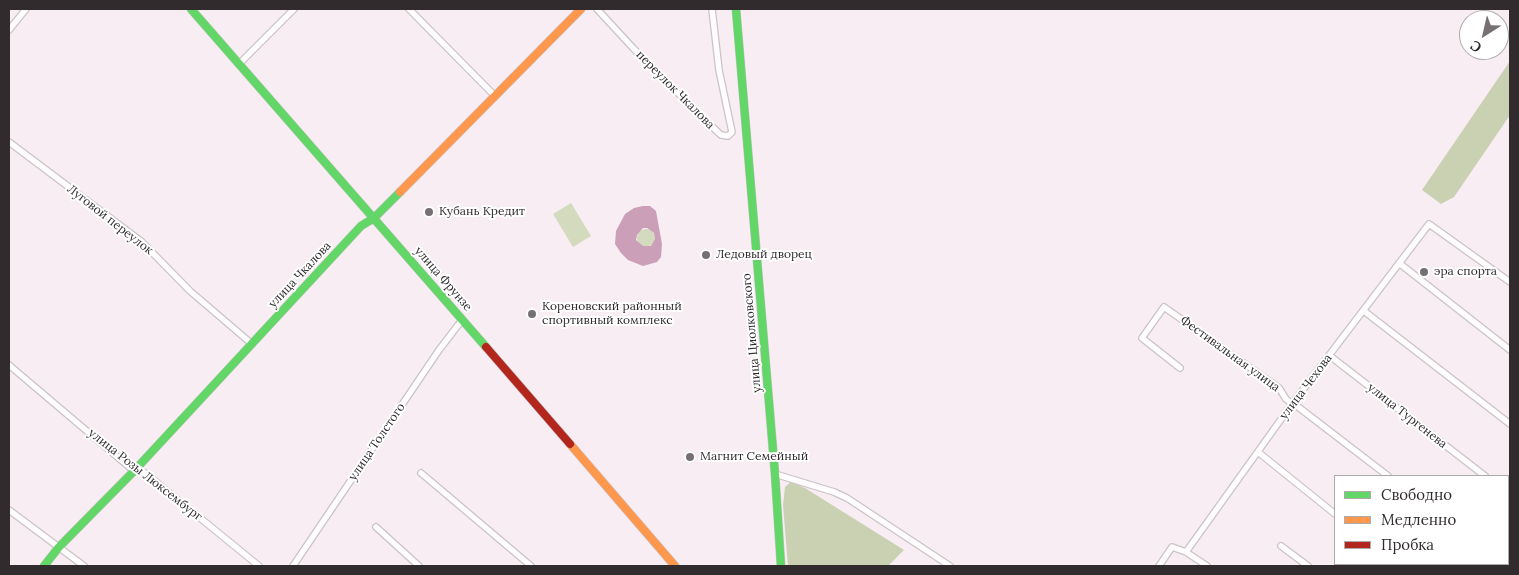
<!DOCTYPE html>
<meta charset="utf-8">
<style>
body{margin:0}
#map{position:relative;width:1519px;height:575px;overflow:hidden;background:#f7edf2;font-family:Lora,serif}
canvas{display:block}
.frame{position:absolute;inset:0;border:10px solid #312b2e;pointer-events:none}
.legend{position:absolute;left:1334px;top:475px;width:175px;height:90px;box-sizing:border-box;background:#fff;border:1px solid #adaaab;margin:0;padding:6px 9px;list-style:none;font-size:15px;color:#312b2e}
.legend li{display:flex;align-items:center;gap:10px;height:25px}
.legend b{width:25px;border:1px solid #adaaab}
.north{position:absolute;left:1459px;top:10px;width:50px;height:50px;box-sizing:border-box;background:#fff;border:1px solid #adaaab;border-radius:50%;rotate:215deg;font-size:14px;font-weight:700;line-height:20px;text-align:center;color:#312b2e}
.north::after{content:'';display:block;margin:auto;width:18px;height:22px;background:#766f73;clip-path:polygon(50% 0,100% 100%,50% 72%,0 100%)}
</style>
<div id="map">
<canvas width="1519" height="575"></canvas>
<div class="frame"></div>
<ul class="legend">
<li><b style="height:6px;background:#63d668"></b>Свободно</li>
<li><b style="height:6px;background:#ff974d"></b>Медленно</li>
<li><b style="height:6px;background:#b3261e"></b>Пробка</li>
</ul>
<div class="north">С</div>
</div>
<script>
const g = document.querySelector('canvas').getContext('2d');
g.lineJoin = 'round';
function fill(path, color) { g.fillStyle = color; g.fill(path, 'evenodd'); }
const toPath = rows => new Path2D(rows.map(r => 'M' + r).join(''));
function stroke(path, color, width, dash) { g.strokeStyle = color; g.lineWidth = width; g.lineCap = dash ? 'butt' : 'round'; g.setLineDash(dash || []); g.stroke(path); }
function write(font, color, halo, rows, align = 'center') {
  g.font = font + ' Lora,serif'; g.lineWidth = 4; g.setLineDash([]); g.textBaseline = 'middle'; g.strokeStyle = halo; g.fillStyle = color; for (const [text, x, y, turn = 0] of rows) {
    g.save(); g.translate(x, y); g.rotate((+turn || 0) * Math.PI / 180); g.textAlign = isNaN(turn) ? turn : align; if (halo) g.strokeText(text, 0, 0); g.fillText(text, 0, 0); g.restore();
  }
}
const green = toPath([
 [571,203,591,236,573,247,553,214],
 '637 238a9 9 0 1 1 18 0a9 9 0 1 1-18 0Z'
]);
const forest = toPath([
 [1510,61,1510,115,1454,197,1441,204,1422,190],
 [791,482,805,488,904,550,888,566,788,566,783,505,785,487]
]);
const water = toPath([
 [643,206,650,206,656,211,662,244,661,257,657,262,643,266,628,260,621,253,615,244,616,231,625,214,634,208],
 [643,228,647,228,654,233,655,239,651,246,643,246,636,240,637,235]
]);
const street = toPath([
 [409,9,494,95],
 [597,9,633,48,707,122,721,135,728,136,732,132,719,70,712,9],
 [9,30,26,9],
 [239,64,294,9],
 [9,142,142,242,190,291,252,344],
 [1399,263,1510,350],
 [1364,311,1510,424],
 [1330,356,1485,476],
 [9,365,134,471,145,473,259,566],
 [1180,368,1142,338,1164,307,1279,388,1286,399,1292,404],
 [1293,403,1388,476],
 [1258,452,1335,514],
 [421,473,531,566],
 [775,474,834,492,847,498,950,566],
 [1508,494,1510,496],
 [9,510,84,566],
 [376,527,419,566],
 [1281,546,1308,566],
 [1186,552,1292,404,1429,224,1510,282],
 [1397,564,1400,566],
 [1499,564,1503,566],
 [293,566,439,350,462,320],
 [1159,566,1172,547,1186,552,1207,566]
]);
const fast = toPath([
 [191,9,486,347],
 [736,9,775,474,781,566],
 [44,566,59,547,134,471,361,226,374,218,400,192]
]);
const slow = toPath([
 [400,192,581,9],
 [570,444,675,566]
]);
const jam = toPath([
 [486,347,570,444]
]);
const markers = [
 [429,212,5,"#766f73"],
 [706,255,5,"#766f73"],
 [1424,272,5,"#766f73"],
 [532,314,5,"#766f73"],
 [690,457,5,"#766f73"]
];
const streetNames = [
 ["переулок Чкалова",675,90,45],
 ["Луговой переулок",110,220,38],
 ["улица Чкалова",300,275,-47],
 ["улица Фрунзе",443,279,49],
 ["улица Циолковского",752,333,-95],
 ["Фестивальная улица",1230,354,36],
 ["улица Чехова",1306,387,-53],
 ["улица Тургенева",1407,416,38],
 ["улица Толстого",377,442,-56],
 ["улица Розы Люксембург",145,475,38]
];
const poiNames = [
 ["Кубань Кредит",439,212],
 ["Ледовый дворец",716,255],
 ["эра спорта",1434,272],
 ["Кореновский районный",542,307],
 ["спортивный комплекс",542,321],
 ["Магнит Семейный",700,457]
];
fill(green, '#d4dabe');
fill(forest, '#cad0b2');
fill(water, '#cb9fb8');
stroke(street, '#cac3c7', 8);
stroke(fast, '#cac3c7', 9);
stroke(slow, '#cac3c7', 9);
stroke(jam, '#cac3c7', 9);
stroke(street, '#fefcfd', 5.5);
stroke(fast, '#63d668', 8);
stroke(slow, '#ff974d', 8);
stroke(jam, '#b3261e', 8);
for (const [x, y, r, color] of markers) { const dot = new Path2D(); dot.arc(x, y, r, 0, 2 * Math.PI); g.fillStyle = color; g.fill(dot); stroke(dot, '#fff', 2); }
write('12px', '#312b2e', '#fff', streetNames);
write('12px', '#312b2e', '#fff', poiNames, 'left');
</script>
